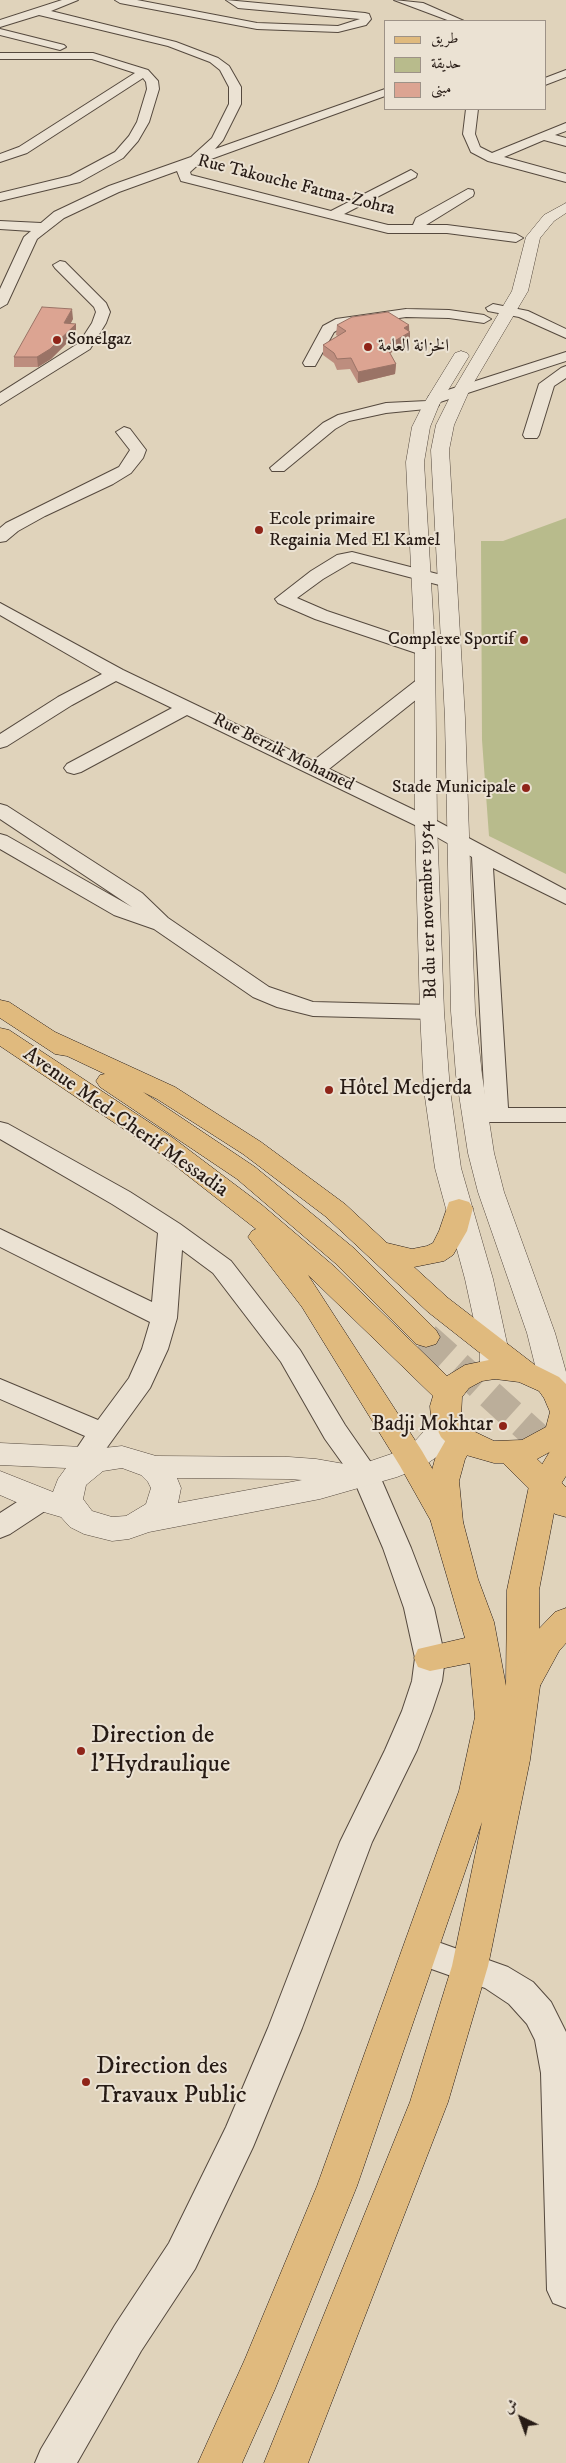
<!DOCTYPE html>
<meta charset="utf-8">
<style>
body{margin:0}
#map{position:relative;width:566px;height:2463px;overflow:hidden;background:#e0d3bb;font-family:"IM FELL DW Pica",Amiri,serif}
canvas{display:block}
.legend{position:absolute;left:384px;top:20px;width:162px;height:90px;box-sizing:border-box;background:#ebe2d3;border:1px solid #9d9287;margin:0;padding:6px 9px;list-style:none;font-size:15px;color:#271b15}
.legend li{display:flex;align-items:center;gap:10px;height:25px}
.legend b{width:25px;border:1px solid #9d9287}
.north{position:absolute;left:496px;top:2393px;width:50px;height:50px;-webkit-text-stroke:4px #ebe2d3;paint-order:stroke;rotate:318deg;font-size:14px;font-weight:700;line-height:20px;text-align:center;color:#271b15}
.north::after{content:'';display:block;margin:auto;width:18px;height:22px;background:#271b15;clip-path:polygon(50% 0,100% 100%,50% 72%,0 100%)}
</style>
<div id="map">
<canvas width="566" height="2463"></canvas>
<ul class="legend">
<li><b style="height:6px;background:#e0ba7e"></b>طريق</li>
<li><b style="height:14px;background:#b8bb8c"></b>حديقة</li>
<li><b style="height:14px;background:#dca492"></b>مبنى</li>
</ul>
<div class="north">ش</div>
</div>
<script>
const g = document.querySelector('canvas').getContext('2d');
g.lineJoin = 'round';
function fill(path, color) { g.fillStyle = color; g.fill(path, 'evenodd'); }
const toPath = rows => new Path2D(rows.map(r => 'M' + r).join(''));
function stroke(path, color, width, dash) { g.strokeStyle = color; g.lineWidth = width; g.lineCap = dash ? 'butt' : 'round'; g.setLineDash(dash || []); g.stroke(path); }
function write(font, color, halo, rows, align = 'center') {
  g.font = font + ' "IM FELL DW Pica",Amiri,serif'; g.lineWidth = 4; g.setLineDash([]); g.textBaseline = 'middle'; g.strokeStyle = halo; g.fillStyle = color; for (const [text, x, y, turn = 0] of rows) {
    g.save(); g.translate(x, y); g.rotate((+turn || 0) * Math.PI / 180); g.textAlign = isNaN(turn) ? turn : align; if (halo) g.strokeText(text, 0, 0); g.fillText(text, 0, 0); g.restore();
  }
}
const green = toPath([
 [566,518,566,874,489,836,482,740,481,541,503,541]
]);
const trunkTunnel = toPath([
 [426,1337,566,1463]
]);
const minor = toPath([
 [62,0,78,0,51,11,176,42,218,58,229,66,241,87,241,104,223,140,215,149,385,89,385,96,200,163,190,172,191,175,331,211,411,170,417,174,416,177,344,214,388,225,413,225,416,218,468,189,473,190,474,193,473,196,426,225,447,225,516,234,523,238,516,242,447,233,388,233,181,181,177,171,119,192,64,218,37,239,7,304,0,308,0,289,24,237,31,231,0,229,0,221,41,223,54,212,109,186,191,157,212,138,229,104,229,87,220,70,210,62,168,46,39,15,0,27,0,20,62,0],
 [115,0,137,0,257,23,338,26,360,19,238,8,226,0,365,13,369,14,371,19,366,25,338,32,257,29,120,3,115,0],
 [394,0,423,3,464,21,450,21,394,0],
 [0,29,64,45,66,47,60,50,0,35,0,29],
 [0,53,93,53,148,70,158,81,159,89,149,122,138,141,123,158,80,182,0,201,0,193,70,176,115,152,129,136,137,122,147,89,146,82,143,78,27,153,0,162,0,154,19,147,135,73,92,59,0,59,0,53],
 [566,70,566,77,545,85,545,78,566,70],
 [466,109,478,109,475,134,480,147,492,153,566,123,566,131,555,135,566,138,566,146,544,140,504,157,566,174,566,182,488,161,471,152,463,134,466,109],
 [60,261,65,262,106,303,110,312,106,323,90,349,0,405,0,393,79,343,92,323,96,312,94,307,55,268,53,265,60,261],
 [493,304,528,311,566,329,566,338,519,317,488,311,486,308,493,304],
 [406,309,449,310,484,315,491,319,484,323,449,318,406,317,345,326,334,332,315,366,305,366,303,363,323,326,336,319,406,309],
 [566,352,566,361,437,403,439,405,436,408,386,413,349,421,335,429,284,471,272,471,270,468,323,423,338,415,386,403,427,401,429,396,566,352],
 [566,366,566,378,554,386,539,435,537,438,525,438,523,435,539,384,561,368,566,366],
 [124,427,130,429,146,450,143,458,131,473,113,484,45,516,18,531,6,541,0,542,0,528,6,523,119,467,130,450,116,432,124,427],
 [352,552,453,578,456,582,453,586,447,587,352,562,323,579,297,598,327,611,431,646,434,650,431,654,419,654,315,619,278,603,275,599,311,571,337,555,352,552],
 [0,603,123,670,313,761,418,679,432,679,434,683,432,687,329,769,433,819,566,890,566,904,493,868,508,1108,566,1108,566,1122,481,1122,473,1120,469,1115,473,1110,485,1108,472,857,419,827,187,715,81,772,74,774,67,772,64,768,67,764,172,708,116,681,72,705,7,746,0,748,0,734,58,697,102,674,0,615,0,603],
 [0,804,7,806,142,893,168,918,269,987,313,1002,432,1005,440,1007,443,1012,440,1017,432,1019,313,1016,277,1007,253,997,154,929,114,915,0,849,0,834,7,836,132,907,0,819,0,804],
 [0,1122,8,1124,130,1192,180,1224,231,1261,300,1350,345,1425,379,1474,411,1548,434,1608,445,1658,442,1681,432,1711,417,1750,372,1842,302,2028,253,2147,195,2269,141,2351,77,2463,35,2463,41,2449,115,2325,169,2243,226,2127,268,2028,340,1842,385,1750,402,1711,412,1681,415,1658,404,1608,383,1548,353,1478,325,1439,281,1362,213,1273,182,1250,177,1318,168,1349,150,1388,95,1464,85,1467,75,1464,71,1457,85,1436,0,1399,0,1379,98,1420,129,1378,142,1349,150,1322,0,1247,0,1229,152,1302,158,1233,112,1204,0,1139,0,1122],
 [41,1490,51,1493,55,1500,51,1507,10,1534,0,1538,0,1513,31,1493,41,1490],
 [421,1936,508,1967,533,1982,551,2002,566,2032,566,2308,553,2303,547,2290,541,2073,535,2040,527,2024,509,2004,485,1988,409,1961,404,1951,409,1941,421,1936]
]);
const tertiary = toPath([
 [566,203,566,213,554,221,540,238,528,291,470,389,454,425,449,450,465,718,475,1011,482,1075,494,1153,504,1192,555,1333,566,1372,566,1401,557,1403,547,1400,542,1393,527,1333,478,1192,468,1153,456,1075,451,1011,445,718,431,450,436,425,454,389,512,291,526,237,544,215,566,203],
 [461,351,467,353,469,356,439,405,430,427,424,462,435,650,437,823,444,1012,450,1090,461,1168,493,1279,508,1348,510,1367,505,1374,495,1377,485,1374,480,1367,480,1348,465,1279,435,1168,424,1090,420,1012,415,823,415,650,406,462,412,427,423,405,455,353,461,351],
 [446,1406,457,1409,461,1417,455,1432,438,1456,422,1467,397,1477,320,1499,149,1532,129,1539,112,1541,84,1534,70,1527,61,1517,30,1508,0,1495,0,1471,53,1492,58,1479,66,1468,0,1465,0,1443,104,1448,122,1446,156,1456,289,1457,316,1459,356,1466,400,1451,416,1440,427,1428,435,1409,446,1406],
 [122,1468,141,1475,148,1482,151,1488,146,1504,126,1516,112,1517,92,1511,83,1499,86,1485,103,1471,122,1468],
 [177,1478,289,1479,302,1480,178,1503,181,1488,177,1478]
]);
const primary = toPath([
 [462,1428,473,1431,477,1439,465,1459,459,1481,463,1522,478,1579,494,1622,506,1686,507,1590,529,1486,555,1443,566,1440,566,1476,559,1487,539,1590,540,1686,530,1760,488,1966,448,2102,308,2463,264,2463,410,2102,452,1966,482,1822,357,2186,275,2389,242,2463,198,2463,245,2359,317,2186,459,1791,475,1717,470,1663,430,1671,418,1667,414,1658,418,1649,465,1638,431,1522,429,1481,435,1459,451,1431,462,1428]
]);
const trunk = toPath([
 [0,1000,9,1002,55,1032,175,1087,261,1142,345,1204,387,1243,412,1249,427,1246,433,1243,439,1231,449,1202,459,1199,469,1202,473,1208,467,1231,453,1255,444,1261,414,1267,448,1298,535,1365,559,1377,566,1384,566,1443,537,1459,566,1487,566,1517,555,1514,503,1463,494,1463,466,1455,451,1447,441,1437,431,1417,430,1406,433,1396,308,1275,422,1451,463,1522,458,1530,447,1534,436,1530,400,1466,302,1307,248,1237,252,1231,256,1229,155,1150,0,1046,0,1028,9,1030,173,1138,262,1205,335,1267,447,1376,465,1365,489,1360,428,1312,325,1216,243,1154,157,1099,143,1092,255,1167,355,1249,436,1330,440,1337,436,1344,426,1347,416,1344,335,1263,237,1179,100,1087,96,1081,100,1075,105,1074,67,1056,55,1054,0,1018,0,1000],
 [495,1379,519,1382,539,1391,544,1398,550,1412,546,1427,522,1440,494,1441,473,1431,461,1417,462,1397,469,1388,482,1381,495,1379],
 [566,1608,566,1643,559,1651,535,1695,523,1699,511,1695,506,1686,535,1633,555,1612,566,1608]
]);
const wall = toPath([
 [73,319,70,324,76,324,76,334,51,359,38,367,14,367,14,357],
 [337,325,409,325,410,342,390,353,396,364,395,374,358,383,350,369,337,370,334,363,323,355,323,345,338,336,336,335]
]);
const shadedWall = toPath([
 [72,309,73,319,65,334,64,323],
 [76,324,76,334,51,359,38,367,37,357],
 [409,325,409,333,410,332,410,342,385,356,386,346,404,328],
 [396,364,395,374,358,383,358,372]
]);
const building = toPath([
 [42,307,72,309,64,323,76,324,50,349,37,357,14,357,42,307],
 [388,312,409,325,404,328,410,332,386,346,396,364,358,372,351,358,337,359,334,353,323,345,346,331,337,325,352,317,388,312]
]);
const markers = [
 [57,340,5,"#8f2418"],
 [368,347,5,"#8f2418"],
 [259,530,5,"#8f2418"],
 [524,640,5,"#8f2418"],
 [526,788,5,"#8f2418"],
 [329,1090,5,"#8f2418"],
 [503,1426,5,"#8f2418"],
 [81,1751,5,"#8f2418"],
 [86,2082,5,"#8f2418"]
];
const farStreetnames = [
 ["Rue Takouche Fatma-Zohra",296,186,14],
 ["Rue Berzik Mohamed",283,753,26],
 ["Bd du 1er novembre 1954",429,910,-92]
];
const farPoinames = [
 ["Sonelgaz",67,340],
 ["الخزانة العامة",378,347],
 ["Ecole primaire",269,520],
 ["Regainia Med El Kamel",269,541],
 ["Complexe Sportif",514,640,"right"],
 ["Stade Municipale",516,788,"right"]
];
const poiNames = [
 ["Hôtel Medjerda",339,1090],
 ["Badji Mokhtar",493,1426,"right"]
];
const streetNames = [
 ["Avenue Med-Cherif Messadia",125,1123,35]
];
const nearPoinames = [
 ["Direction de",91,1737],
 ["l'Hydraulique",91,1766],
 ["Direction des",96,2068],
 ["Travaux Public",96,2097]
];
fill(green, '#b8bb8c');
stroke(trunkTunnel, '#bbae9a', 29, [29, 14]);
stroke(minor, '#55493e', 2);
stroke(tertiary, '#55493e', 1);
stroke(primary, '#271b15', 1);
stroke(trunk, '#271b15', 1);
fill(minor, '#ebe2d3');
fill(tertiary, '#ebe2d3');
fill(primary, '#e0ba7e');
fill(trunk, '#e0ba7e');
fill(wall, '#bd8d7e');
fill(shadedWall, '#9a7366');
fill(building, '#dca492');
stroke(building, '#9a7366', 1);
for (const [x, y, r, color] of markers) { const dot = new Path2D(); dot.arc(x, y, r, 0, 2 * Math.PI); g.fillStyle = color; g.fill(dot); stroke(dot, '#ebe2d3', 2); }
write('18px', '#271b15', '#ebe2d3', farStreetnames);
write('18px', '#271b15', '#ebe2d3', farPoinames, 'left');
write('21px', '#271b15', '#ebe2d3', poiNames, 'left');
write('21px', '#271b15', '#ebe2d3', streetNames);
write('25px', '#271b15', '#ebe2d3', nearPoinames, 'left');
</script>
